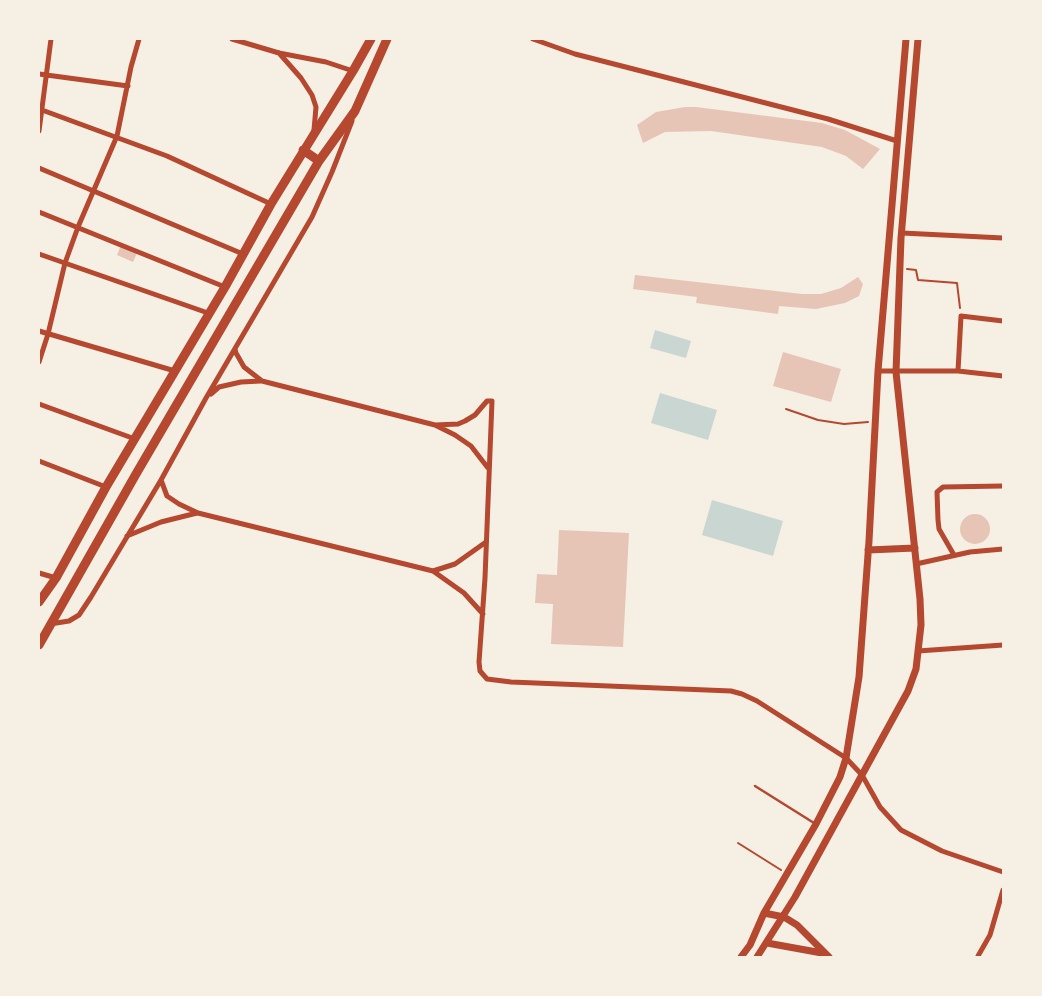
<!DOCTYPE html>
<style>
body{margin:0}
#map{position:relative;width:1042px;height:996px;overflow:hidden;background:#f6efe4;font-family:"Source Serif 4",serif}
canvas{display:block}
.frame{position:absolute;inset:0;border:40px solid #f6efe4;pointer-events:none}
</style>
<div id="map">
<canvas width="1042" height="996"></canvas>
<div class="frame"></div>
</div>
<script>
const g = document.querySelector('canvas').getContext('2d');
g.lineJoin = 'round';
function fill(path, color) { g.fillStyle = color; g.fill(path, 'evenodd'); }
const toPath = rows => new Path2D(rows.map(r => 'M' + r).join(''));
function stroke(path, color, width, dash) { g.strokeStyle = color; g.lineWidth = width; g.lineCap = dash ? 'butt' : 'round'; g.setLineDash(dash || []); g.stroke(path); }
const water = toPath([
 [655,330,691,341,686,358,650,348],
 [660,393,717,410,708,440,651,423],
 [712,500,783,521,773,556,702,535]
]);
const building = toPath([
 [685,107,696,107,822,123,845,130,880,149,863,169,846,156,822,147,711,131,665,132,643,143,637,125,656,112],
 [121,245,137,253,133,262,117,255],
 [635,275,802,294,821,294,841,288,858,277,863,284,859,296,845,303,816,309,779,306,778,314,696,303,697,297,633,289],
 [783,352,841,369,831,402,773,386],
 '960 529a15 15 0 1 1 30 0a15 15 0 1 1-30 0Z',
 [559,530,629,533,623,647,551,644,553,604,535,603,537,574,557,575]
]);
const path = toPath([
 [907,269,916,270,918,280,957,283,960,308],
 [786,409,818,420,844,424,868,422],
 [738,843,781,870]
]);
const service = toPath([
 [755,786,814,823]
]);
const minor = toPath([
 [232,39,279,53,326,62,353,71],
 [533,39,575,54,828,119,897,141],
 [279,53,301,78,312,95,316,107,314,130],
 [39,74,128,86],
 [42,110,167,156,271,204],
 [39,131,51,39],
 [39,168,243,254],
 [39,212,225,287],
 [902,233,1003,238],
 [39,254,208,313],
 [39,331,175,371],
 [235,349,236,353,244,367,262,381,435,425,455,435,471,446,488,468],
 [39,362,48,334,65,263,78,227,117,136,131,67,139,39],
 [878,371,958,371,1003,376],
 [958,371,961,316,1003,321],
 [211,394,219,387,241,382,261,381],
 [39,404,135,439],
 [435,425,458,424,465,421,475,415,487,401,492,401,485,578,479,662,480,671,487,679,511,682,731,691,742,694,757,701,846,758,862,775,880,807,901,830,942,851,1003,872],
 [39,461,106,487],
 [161,480,167,496,179,504,198,513,433,571,464,593,483,614],
 [127,536,161,522,197,513],
 [954,555,939,529,938,520,937,492,943,487,1003,486],
 [916,564,970,552,1003,549],
 [433,571,455,564,486,542],
 [39,573,56,578],
 [50,624,69,621,79,615,91,597,161,480,206,398,312,217,332,172,352,121],
 [918,651,1003,645],
 [978,956,990,935,1003,890]
]);
const tertiary = toPath([
 [868,550,915,548],
 [764,913,784,917,797,925,829,957],
 [767,943,822,953],
 [741,957,750,945,764,913,816,824,840,777,846,758,859,677,869,541,878,371,906,39],
 [757,957,795,897,908,691,916,669,921,625,920,599,896,372,901,238,918,39]
]);
const trunk = toPath([
 [303,150,319,161],
 [39,602,56,578,106,487,225,287,271,204,353,71,371,39],
 [39,645,136,474,319,161,355,111,387,39]
]);
fill(water, '#c9d6d2');
fill(building, '#e6c5b7');
stroke(path, '#b5482f', 2);
stroke(service, '#b5482f', 2.5);
stroke(minor, '#b5482f', 5);
stroke(tertiary, '#b5482f', 7);
stroke(trunk, '#b5482f', 9);
</script>
